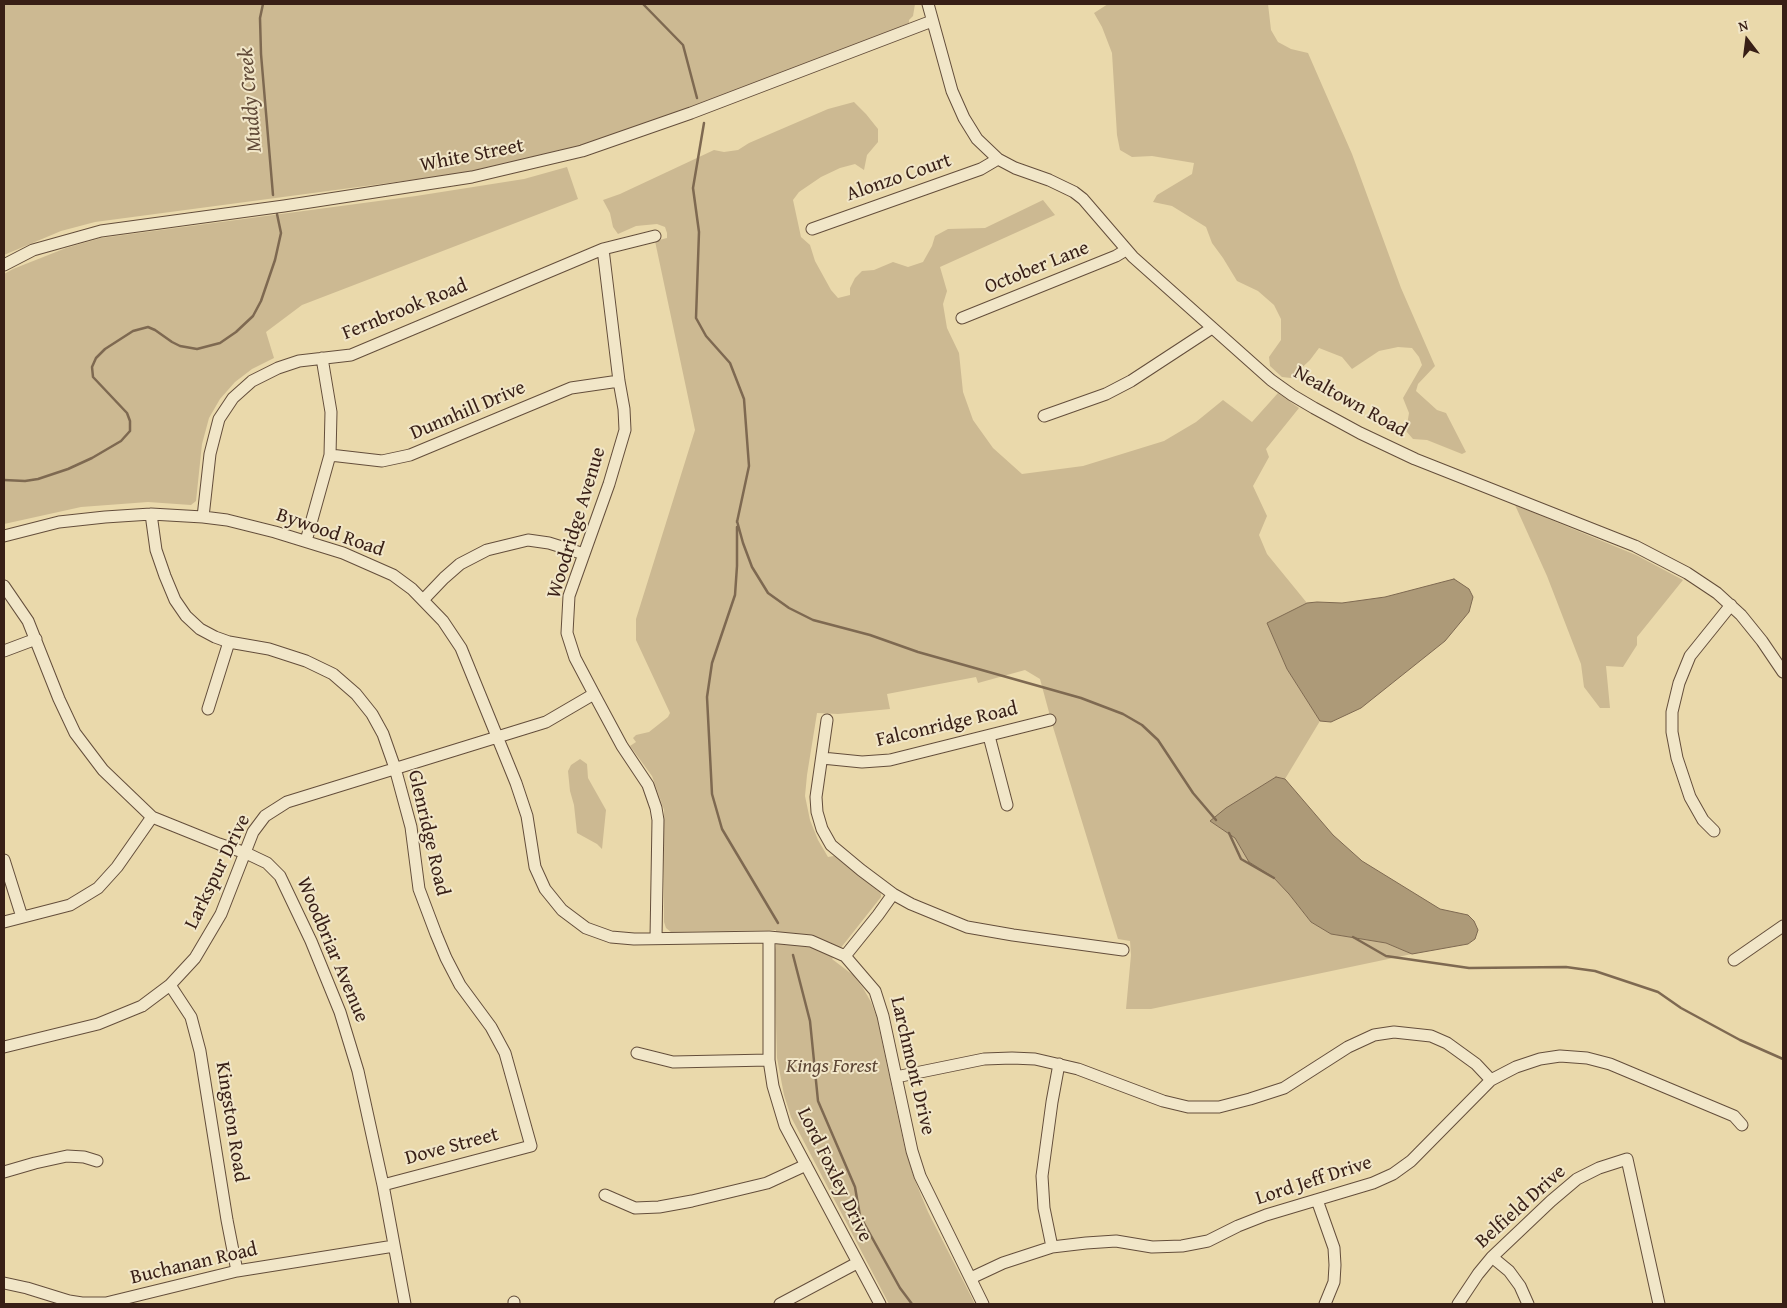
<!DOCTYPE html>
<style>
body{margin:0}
#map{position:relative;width:1787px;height:1308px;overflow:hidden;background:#ead9ab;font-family:"Gentium Book Plus",serif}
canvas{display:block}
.frame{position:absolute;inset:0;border:5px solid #381f16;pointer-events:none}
.north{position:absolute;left:1722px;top:15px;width:50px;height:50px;-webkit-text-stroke:4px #f1e6c8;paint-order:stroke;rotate:345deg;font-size:14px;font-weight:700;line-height:20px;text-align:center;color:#381f16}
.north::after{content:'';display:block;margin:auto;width:18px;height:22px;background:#381f16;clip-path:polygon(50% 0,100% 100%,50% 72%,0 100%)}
</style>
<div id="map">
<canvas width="1787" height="1308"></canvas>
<div class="frame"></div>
<div class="north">N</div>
</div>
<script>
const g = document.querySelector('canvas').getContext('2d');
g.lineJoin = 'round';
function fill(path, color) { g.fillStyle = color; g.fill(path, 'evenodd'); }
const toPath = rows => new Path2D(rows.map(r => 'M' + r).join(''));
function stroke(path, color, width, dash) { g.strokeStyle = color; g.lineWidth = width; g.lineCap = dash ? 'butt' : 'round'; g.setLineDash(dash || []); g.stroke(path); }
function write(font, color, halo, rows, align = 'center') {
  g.font = font + ' "Gentium Book Plus",serif'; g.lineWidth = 4; g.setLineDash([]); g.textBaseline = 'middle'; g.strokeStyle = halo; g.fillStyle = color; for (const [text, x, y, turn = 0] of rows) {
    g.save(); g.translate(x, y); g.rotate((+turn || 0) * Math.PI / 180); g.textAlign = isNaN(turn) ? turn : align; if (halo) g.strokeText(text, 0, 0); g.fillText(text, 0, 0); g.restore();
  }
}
const green = toPath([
 [4,4,915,4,913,16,909,20,909,23,885,33,597,143,486,170,95,222,61,231,4,255],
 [1108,4,1268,4,1271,30,1278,42,1291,49,1308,53,1352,154,1401,288,1435,366,1418,384,1416,391,1437,410,1446,413,1466,452,1462,454,1427,440,1413,439,1406,431,1409,413,1403,398,1422,365,1419,357,1412,348,1398,347,1379,351,1352,369,1342,357,1319,348,1310,360,1291,378,1282,377,1270,366,1269,357,1281,340,1281,319,1274,305,1258,291,1237,281,1223,258,1212,243,1206,227,1172,206,1153,202,1157,195,1192,174,1194,163,1152,156,1132,157,1120,150,1117,135,1112,53,1102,27,1094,13],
 [854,102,866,114,878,129,878,142,867,155,864,170,855,164,840,168,821,177,799,192,793,200,801,237,810,245,815,261,831,290,838,298,850,295,850,288,855,278,862,271,874,270,893,262,908,267,923,262,932,246,935,236,948,229,985,228,1043,200,1055,215,940,267,947,291,943,304,947,328,959,353,963,392,973,420,993,448,1022,474,1083,466,1164,441,1196,422,1223,400,1252,422,1278,393,1299,408,1266,449,1269,457,1253,486,1267,516,1259,535,1267,554,1307,603,1267,623,1287,669,1320,721,1285,779,1276,777,1210,821,1235,838,1249,862,1273,877,1289,894,1311,922,1331,934,1386,943,1412,954,1151,1009,1126,1009,1131,955,1130,941,1118,939,1053,727,1040,679,1025,670,978,683,976,677,887,694,890,709,838,714,817,713,807,775,805,796,810,820,818,840,828,857,834,856,880,890,881,894,881,897,832,959,853,975,863,988,871,1002,877,1018,905,1149,914,1178,928,1212,975,1304,889,1304,791,1117,784,1095,777,1058,774,954,776,945,776,930,671,932,666,928,664,922,664,810,652,776,630,746,636,742,633,738,636,735,649,732,668,717,670,713,636,640,636,619,695,430,655,241,667,238,667,233,665,227,657,224,636,226,618,234,613,227,610,213,603,200,620,194,714,150,724,152,738,150,749,143,828,109],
 [567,167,578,199,302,305,266,332,274,358,252,369,235,382,220,399,209,418,202,444,196,501,191,505,148,502,81,507,4,524,4,274,13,269,66,248,101,238,416,196,524,179],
 [1515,505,1636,555,1683,580,1637,637,1637,645,1623,667,1606,666,1610,708,1600,708,1584,687,1581,664,1547,576],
 [580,759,587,764,588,778,606,810,602,849,597,844,577,833,574,805,570,791,568,771,571,765]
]);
const water = toPath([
 [1454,579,1469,589,1473,597,1469,612,1445,641,1361,708,1331,722,1320,721,1287,669,1267,623,1307,603,1317,602,1342,603,1385,597,1454,579],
 [1276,777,1285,779,1333,835,1362,861,1440,909,1468,915,1474,921,1478,930,1475,939,1468,944,1412,954,1386,943,1331,934,1311,922,1289,894,1273,877,1249,862,1235,838,1210,821,1226,808,1276,777]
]);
const stream = toPath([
 [263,4,260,18,261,54,273,195],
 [643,4,683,45,697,98],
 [704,123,693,188,699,232,696,318,706,336,730,363,744,399,749,466,737,522],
 [4,480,25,481,38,479,68,469,92,458,121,441,130,431,130,421,127,413,93,377,92,367,96,358,105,349,133,331,148,327,155,330,172,342,180,346,197,349,220,343,236,332,253,316,261,301,275,260,281,233,277,214],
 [737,521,743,543,752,567,768,593,789,608,813,620,870,635,918,652,1081,698,1123,714,1142,725,1158,740,1193,793,1216,820],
 [737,527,737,566,735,595,712,663,707,697,712,794,722,829,778,923],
 [1229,833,1241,859,1274,878],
 [1353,937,1386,956,1469,968,1566,967,1595,971,1658,992,1681,1008,1740,1040,1783,1059],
 [793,955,810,1021,818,1101,855,1187,860,1216,900,1288,912,1304]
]);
const minor = toPath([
 [928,4,952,91,964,118,977,139,998,159,1015,168,1049,180,1074,192,1083,199,1133,257,1271,380,1292,395,1314,408,1360,433,1415,459,1635,546,1687,573,1717,593,1741,615,1762,641,1783,672],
 [812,229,981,169,998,159],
 [603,249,619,381,624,409,625,430,609,484,569,596,567,633,575,658,594,694,622,746,648,785,656,808,658,820,656,938],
 [4,265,33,250,101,231,284,206,472,177,582,151,691,113,932,21],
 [962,318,1116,256,1126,250],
 [1044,416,1106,394,1131,381,1212,328],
 [330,455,382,461,410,455,571,388,619,381],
 [151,514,156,550,165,576,175,600,186,616,200,629,215,637,229,642,269,649,306,661,333,674,356,694,372,714,383,734,395,768,411,827,419,889,436,934,446,958,460,985,491,1027,505,1053,531,1146,383,1185],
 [203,517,210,454,219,419,233,398,252,381,278,368,299,361,351,355,603,249,655,236],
 [4,536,59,522,105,517,151,514,203,517,227,520,275,532,343,553,393,575,412,589,443,621,461,648,516,783,527,816,535,867,545,889,562,910,586,928,611,937,634,939,769,937,811,941,845,956,875,991,883,1016,912,1151,920,1176,983,1304],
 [306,541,330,455,331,412,322,358],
 [4,586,28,621,59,699,75,733,103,770,152,817,219,844,246,853,267,863,280,876,311,941,340,1012,358,1071,383,1185,405,1304],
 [423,600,444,578,460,564,487,550,528,540,549,543,584,554],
 [4,651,36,639],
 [208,709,229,642],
 [827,720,816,797,817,812,822,829,831,845,861,870,893,894,911,904,967,927,1013,935,1123,950],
 [989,736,1007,805],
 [822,758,862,762,890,760,1050,720],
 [1714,831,1703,820,1690,797,1677,758,1672,732,1672,712,1679,683,1690,656,1731,605],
 [4,860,22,917],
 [4,922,70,905,98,888,117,867,152,817],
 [769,937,769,1060,773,1086,785,1126,880,1304],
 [845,956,878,915,893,894],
 [1734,960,1783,926],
 [170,985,191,1017,200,1051,227,1220,237,1271],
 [4,1047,98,1024,142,1006,170,985,195,958,221,914,253,832,265,816,287,802,546,722,594,694],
 [637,1053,673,1062,769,1060],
 [896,1077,984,1059,1012,1058,1035,1059,1078,1069,1163,1101,1188,1107,1219,1107,1250,1099,1284,1088,1348,1047,1374,1035,1394,1032,1431,1036,1447,1043,1476,1064,1491,1080],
 [4,1172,35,1163,67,1156,84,1157,97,1161],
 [605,1195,635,1208,659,1207,692,1201,767,1183,806,1165],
 [1317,1200,1334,1248,1335,1265,1334,1282,1325,1304],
 [1052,1247,1044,1208,1042,1176,1052,1102,1059,1064],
 [1492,1257,1509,1271,1520,1286,1528,1304],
 [971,1278,1003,1263,1052,1247,1086,1243,1116,1241,1152,1247,1182,1246,1208,1241,1238,1226,1266,1215,1373,1183,1393,1174,1411,1161,1491,1080,1516,1067,1540,1059,1560,1056,1587,1058,1610,1064,1734,1116,1742,1125],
 [4,1283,27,1288,69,1301,82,1303,106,1303,237,1271,394,1246],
 [514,1302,514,1304],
 [780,1304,857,1263],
 [1458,1304,1478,1274,1492,1257,1551,1201,1577,1179,1599,1168,1627,1159,1659,1304]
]);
const streetNames = [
 ["White Street",472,156,-11],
 ["Alonzo Court",899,178,-19],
 ["October Lane",1037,268,-22],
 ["Fernbrook Road",405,310,-22],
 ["Nealtown Road",1350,402,29],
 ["Dunnhill Drive",468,411,-23],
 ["Woodridge Avenue",577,523,-73],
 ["Bywood Road",330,533,19],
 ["Falconridge Road",947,725,-13],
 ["Glenridge Road",428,833,77],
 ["Larkspur Drive",218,872,-64],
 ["Woodbriar Avenue",332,950,67],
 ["Larchmont Drive",912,1066,77],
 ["Kingston Road",231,1122,81],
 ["Dove Street",452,1147,-15],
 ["Lord Foxley Drive",834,1175,64],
 ["Lord Jeff Drive",1314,1181,-18],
 ["Belfield Drive",1521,1207,-42],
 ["Buchanan Road",194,1264,-13]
];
const parkNames = [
 ["Kings Forest",832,1067]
];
const waterNames = [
 ["Muddy Creek",251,100,-95]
];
fill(green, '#ccb992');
fill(water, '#ad9a78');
stroke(water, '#7e6951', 1);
stroke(stream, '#7e6951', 2.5);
stroke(minor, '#644e3b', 13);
stroke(minor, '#f1e6c8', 11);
write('20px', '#381f16', '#f1e6c8', streetNames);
write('italic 20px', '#5d4635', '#f1e6c8', parkNames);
write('italic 21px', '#614a38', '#f1e6c8', waterNames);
</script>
